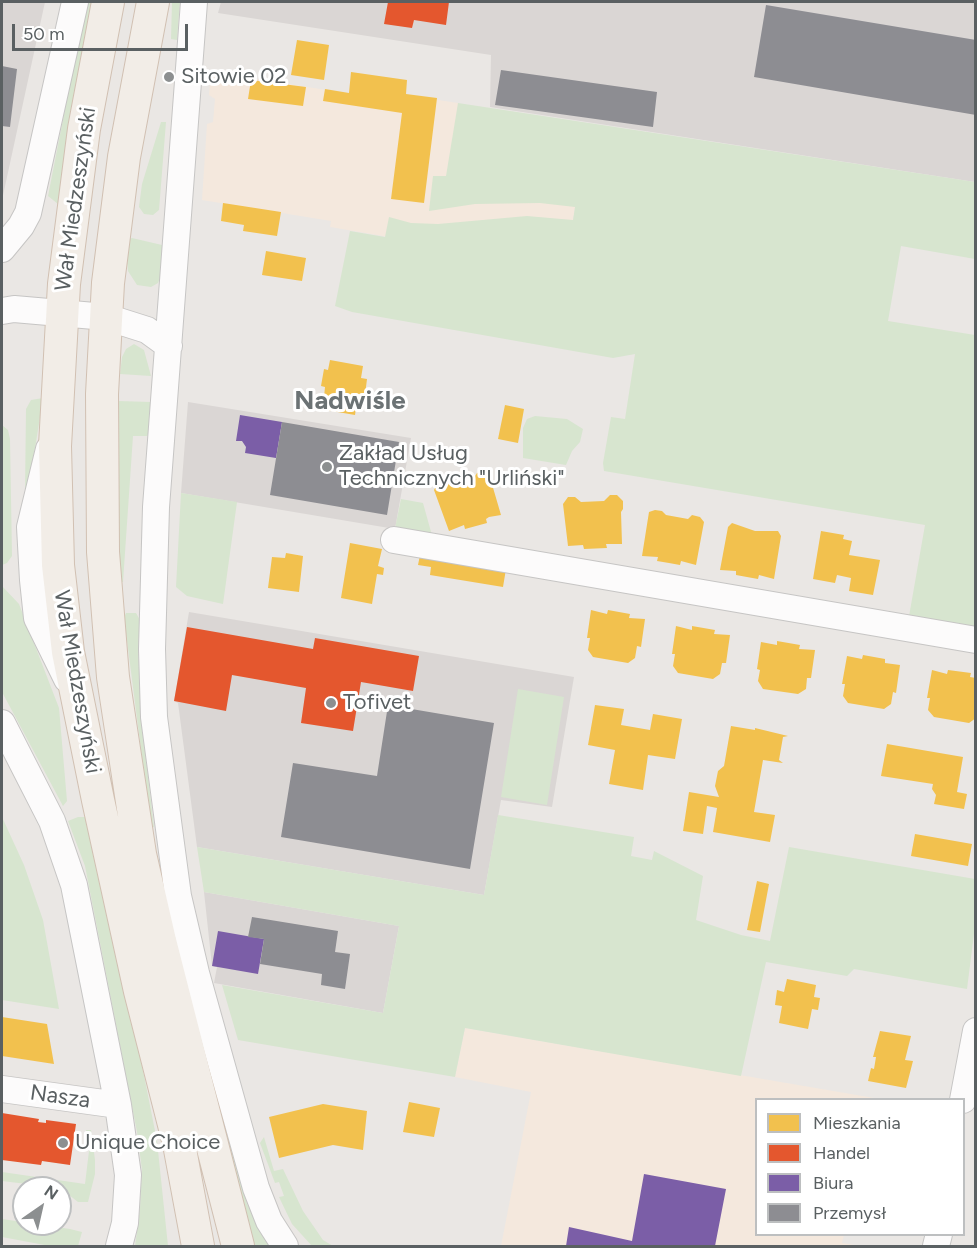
<!DOCTYPE html>
<meta charset="utf-8">
<style>
body{margin:0}
#map{position:relative;width:977px;height:1248px;overflow:hidden;background:#eae7e4;font-family:Figtree,sans-serif}
canvas{display:block}
.frame{position:absolute;inset:0;border:3px solid #5a6062;pointer-events:none}
.legend{position:absolute;left:755px;top:1098px;width:210px;height:138px;box-sizing:border-box;background:#fff;border:2px solid #bdbfc0;margin:0;padding:8px 10px;list-style:none;font-size:18px;color:#5a6062}
.legend li{display:flex;align-items:center;gap:12px;height:30px}
.legend b{width:30px;border:2px solid #bdbfc0}
.north{position:absolute;left:12px;top:1176px;width:60px;height:60px;box-sizing:border-box;background:#fff;border:2px solid #bdbfc0;border-radius:50%;rotate:34deg;font-size:16px;font-weight:700;line-height:24px;text-align:center;color:#5a6062}
.north::after{content:'';display:block;margin:auto;width:21px;height:27px;background:#8c8f90;clip-path:polygon(50% 0,100% 100%,50% 72%,0 100%)}
.scale{position:absolute;left:12px;top:24px;width:176px;height:27px;box-sizing:border-box;border:3px solid #5a6062;border-top:0;padding-left:8px;font-size:18px;line-height:21px;white-space:nowrap;color:#5a6062;-webkit-text-stroke:4px #fff;paint-order:stroke}
</style>
<div id="map">
<canvas width="977" height="1248"></canvas>
<div class="frame"></div>
<ul class="legend">
<li><b style="height:16px;background:#f2c14e"></b>Mieszkania</li>
<li><b style="height:16px;background:#e4572e"></b>Handel</li>
<li><b style="height:16px;background:#7b5ea7"></b>Biura</li>
<li><b style="height:16px;background:#8d8d92"></b>Przemysł</li>
</ul>
<div class="north">N</div>
<div class="scale">50 m</div>
</div>
<script>
const g = document.querySelector('canvas').getContext('2d');
g.lineJoin = 'round';
function fill(path, color) { g.fillStyle = color; g.fill(path, 'evenodd'); }
const toPath = rows => new Path2D(rows.map(r => 'M' + r).join(''));
function stroke(path, color, width, dash) { g.strokeStyle = color; g.lineWidth = width; g.lineCap = dash ? 'butt' : 'round'; g.setLineDash(dash || []); g.stroke(path); }
function write(font, color, halo, rows, align = 'center') {
  g.font = font + ' Figtree,sans-serif'; g.lineWidth = 6; g.setLineDash([]); g.textBaseline = 'middle'; g.strokeStyle = halo; g.fillStyle = color; for (const [text, x, y, turn = 0] of rows) {
    g.save(); g.translate(x, y); g.rotate((+turn || 0) * Math.PI / 180); g.textAlign = isNaN(turn) ? turn : align; if (halo) g.strokeText(text, 0, 0); g.fillText(text, 0, 0); g.restore();
  }
}
const commercial = toPath([
 [211,72,378,98,379,91,458,103,577,194,566,267,330,227,331,221,202,200,207,124,213,122,215,99,209,95],
 [465,1028,880,1099,756,1100,756,1234,844,1235,842,1243,861,1246,501,1246,531,1092,455,1077]
]);
const industrial = toPath([
 [2,2,45,2,2,200],
 [221,2,975,2,975,182,490,107,491,55,218,13],
 [188,402,411,438,395,529,181,493],
 [189,612,574,677,552,807,501,800,484,895,197,847,178,703,174,701],
 [204,892,399,926,383,1013,214,983,217,967,212,966]
]);
const green = toPath([
 [86,2,92,2,58,204,48,196],
 [172,2,180,2,177,40,171,39],
 [458,103,975,182,975,259,901,246,888,321,975,335,975,632,908,622,925,525,604,471,603,463,611,417,625,419,635,354,613,358,352,312,335,306,350,231,385,237,389,217,411,223,438,224,527,216,573,220,575,207,540,203,475,204,429,211,433,176,446,176],
 [161,122,166,122,159,210,153,215,144,214,139,207,142,184],
 [132,238,162,245,161,276,158,283,151,287,137,285,128,271,127,260,129,239],
 [134,344,144,350,151,376,120,374,122,357,126,349],
 [43,398,28,493,25,492,26,409,31,400],
 [118,401,151,402,149,433,147,436,133,436,123,582,121,582,116,496],
 [535,416,567,419,583,429,580,442,572,451,566,465,523,458,523,428,527,419],
 [2,425,8,430,10,439,12,556,7,563,2,565],
 [181,493,237,502,223,604,187,596,176,587],
 [401,499,423,503,433,539,394,533],
 [2,586,19,604,59,708,67,801,63,806,2,692],
 [126,613,136,613,140,620,138,651,143,734,154,827,151,828,124,617],
 [518,689,564,697,547,805,501,797],
 [498,815,634,837,631,856,652,860,654,851,703,876,696,920,741,935,770,941,789,847,975,879,975,926,967,989,854,969,847,976,766,962,741,1076,465,1028,455,1077,238,1040,222,985,383,1013,399,926,204,892,197,847,484,895],
 [2,817,24,865,43,920,59,1009,2,1000],
 [78,817,86,817,136,1035,157,1141,168,1246,135,1246,140,1208,142,1170,137,1132,85,866,68,821],
 [198,1027,200,1027,247,1204,270,1246,254,1246],
 [86,1130,91,1130,95,1160,95,1174,88,1202,78,1202,60,1188,2,1181,2,1172,85,1184,89,1151],
 [264,1137,274,1171,283,1169,303,1211,323,1240,333,1246,312,1246,292,1224,279,1197,284,1196,279,1182,275,1183,260,1143],
 [2,1219,70,1229,82,1232,78,1246,50,1246,2,1237]
]);
const homes = toPath([
 [297,40,329,45,324,80,291,75],
 [351,72,407,80,406,94,437,98,424,203,391,199,402,113,323,101,325,89,349,93],
 [251,80,306,87,303,106,248,99],
 [223,203,281,212,277,236,243,231,244,225,221,221],
 [266,251,306,258,302,281,262,275],
 [330,360,363,366,361,378,367,379,365,395,358,394,355,415,326,410,327,398,324,397,325,387,321,386,324,369,328,370],
 [505,405,524,409,518,443,498,439],
 [484,471,489,474,501,515,489,517,486,519,487,523,465,529,464,525,449,531,434,490,438,483,445,481,451,485,474,478,477,473],
 [610,495,617,495,623,501,623,509,621,512,622,544,606,544,607,548,584,549,583,545,568,546,563,504,568,497,575,497,581,502,604,501],
 [655,510,662,511,666,515,688,519,692,515,700,517,704,522,696,565,681,561,680,565,669,563,657,561,658,557,642,556,649,512],
 [732,523,755,531,778,531,781,536,774,579,759,575,758,579,736,575,736,571,720,570,728,527],
 [821,531,844,535,843,539,852,541,849,555,880,560,873,595,849,591,851,578,837,575,835,583,813,579],
 [350,543,382,549,378,566,384,568,383,575,377,574,372,604,341,598],
 [286,553,303,556,299,592,268,588,272,557,285,558],
 [420,555,506,569,503,587,430,575,431,567,418,565],
 [591,610,607,614,608,610,630,614,629,618,645,619,641,647,637,646,635,658,628,663,593,657,588,650,590,638,587,638],
 [676,626,692,630,692,626,715,630,714,634,730,635,726,663,722,663,720,674,713,679,678,673,673,666,675,654,672,654],
 [777,641,800,645,799,649,815,650,811,678,807,678,806,689,798,694,763,689,758,681,760,670,757,669,761,642,777,645],
 [863,655,885,659,885,663,900,665,896,693,893,692,891,704,884,709,848,703,843,696,845,684,842,684,847,656,862,659],
 [932,670,947,674,948,670,971,673,970,677,976,678,976,718,969,723,934,717,928,710,930,698,927,698],
 [595,705,624,709,621,725,650,730,653,714,682,719,675,759,648,755,643,790,609,784,615,750,588,745],
 [731,726,755,730,755,728,788,736,783,737,779,760,783,763,763,760,754,812,775,815,770,842,713,832,717,808,707,806,703,834,683,831,689,792,719,797,715,786,718,771,724,766],
 [887,744,963,757,957,792,967,794,964,809,934,804,936,795,932,789,933,784,881,776],
 [915,834,972,844,968,866,911,856],
 [757,881,769,884,760,932,747,930],
 [787,979,816,985,814,997,820,998,818,1010,812,1009,808,1029,779,1023,782,1006,775,1005,777,990,784,992],
 [2,1017,47,1024,54,1064,2,1056],
 [880,1031,911,1036,905,1060,913,1061,906,1088,868,1081,871,1068,874,1069,876,1057,873,1057],
 [409,1102,440,1108,434,1137,403,1132],
 [323,1104,367,1111,363,1150,333,1145,279,1158,269,1117]
]);
const shops = toPath([
 [388,2,449,2,446,25,414,20,412,28,384,24],
 [187,627,313,649,315,638,419,656,413,691,361,682,353,731,301,723,306,688,232,675,226,711,174,701],
 [2,1113,39,1119,38,1122,46,1123,46,1120,76,1124,70,1165,42,1161,41,1165,2,1160]
]);
const offices = toPath([
 [240,415,282,422,276,458,245,453,246,447,242,441,236,441],
 [218,931,264,939,258,974,212,966],
 [644,1174,726,1189,715,1246,566,1246,569,1227,632,1241]
]);
const industry = toPath([
 [766,5,976,40,976,115,754,77],
 [2,66,17,69,10,127,2,126],
 [501,70,657,92,653,127,495,105],
 [282,422,399,442,387,515,270,495],
 [388,705,494,723,470,869,281,837,293,763,377,776],
 [252,917,338,931,335,952,350,954,345,989,321,985,322,974,260,964,264,939,248,937]
]);
const minor = toPath([
 [194,2,156,507,152,649,154,717,178,896,196,973,256,1188,269,1221,285,1246],
 [2,249,21,226,28,213,75,2],
 [2,311,14,309,106,317,147,330,169,346],
 [49,449,30,527,33,580,37,618,67,679],
 [394,540,976,640],
 [2,723,52,821,74,885,118,1105,128,1175,125,1223,119,1246],
 [2,1089,118,1105],
 [963,1100,976,1031],
 [936,1246,939,1234]
]);
const major = toPath([
 [108,2,84,129,64,284,55,446,58,565,68,652,98,800,140,991,179,1144,198,1246],
 [153,2,124,157,108,283,102,394,103,552,113,677,140,854,160,941,238,1246]
]);
const markers = [
 [169,77,6,"#8c8f90"],
 [327,467,6,"#8c8f90"],
 [331,703,6,"#8c8f90"],
 [63,1143,6,"#8c8f90"]
];
const poiNames = [
 ["Sitowie 02",181,77],
 ["Zakład Usług",339,454],
 ["Technicznych \"Urliński\"",339,479],
 ["Tofivet",343,703],
 ["Unique Choice",75,1143]
];
const streetNames = [
 ["Wał Miedzeszyński",76,199,-82],
 ["Wał Miedzeszyński",77,682,80],
 ["Nasza",60,1097,8]
];
const quarterNames = [
 ["Nadwiśle",350,401]
];
fill(commercial, '#f4e8dd');
fill(industrial, '#dad6d4');
fill(green, '#d7e5cf');
fill(homes, '#f2c14e');
fill(shops, '#e4572e');
fill(offices, '#7b5ea7');
fill(industry, '#8d8d92');
stroke(minor, '#c6c5c4', 28);
stroke(major, '#d1c0b2', 34);
stroke(minor, '#fcfbfb', 26);
stroke(major, '#f2ede7', 32);
for (const [x, y, r, color] of markers) { const dot = new Path2D(); dot.arc(x, y, r, 0, 2 * Math.PI); g.fillStyle = color; g.fill(dot); stroke(dot, '#fff', 2); }
write('22px', '#5a6062', '#fff', poiNames, 'left');
write('22px', '#5a6062', '#fff', streetNames);
write('bold 26px', '#6b7274', '#fff', quarterNames);
</script>
